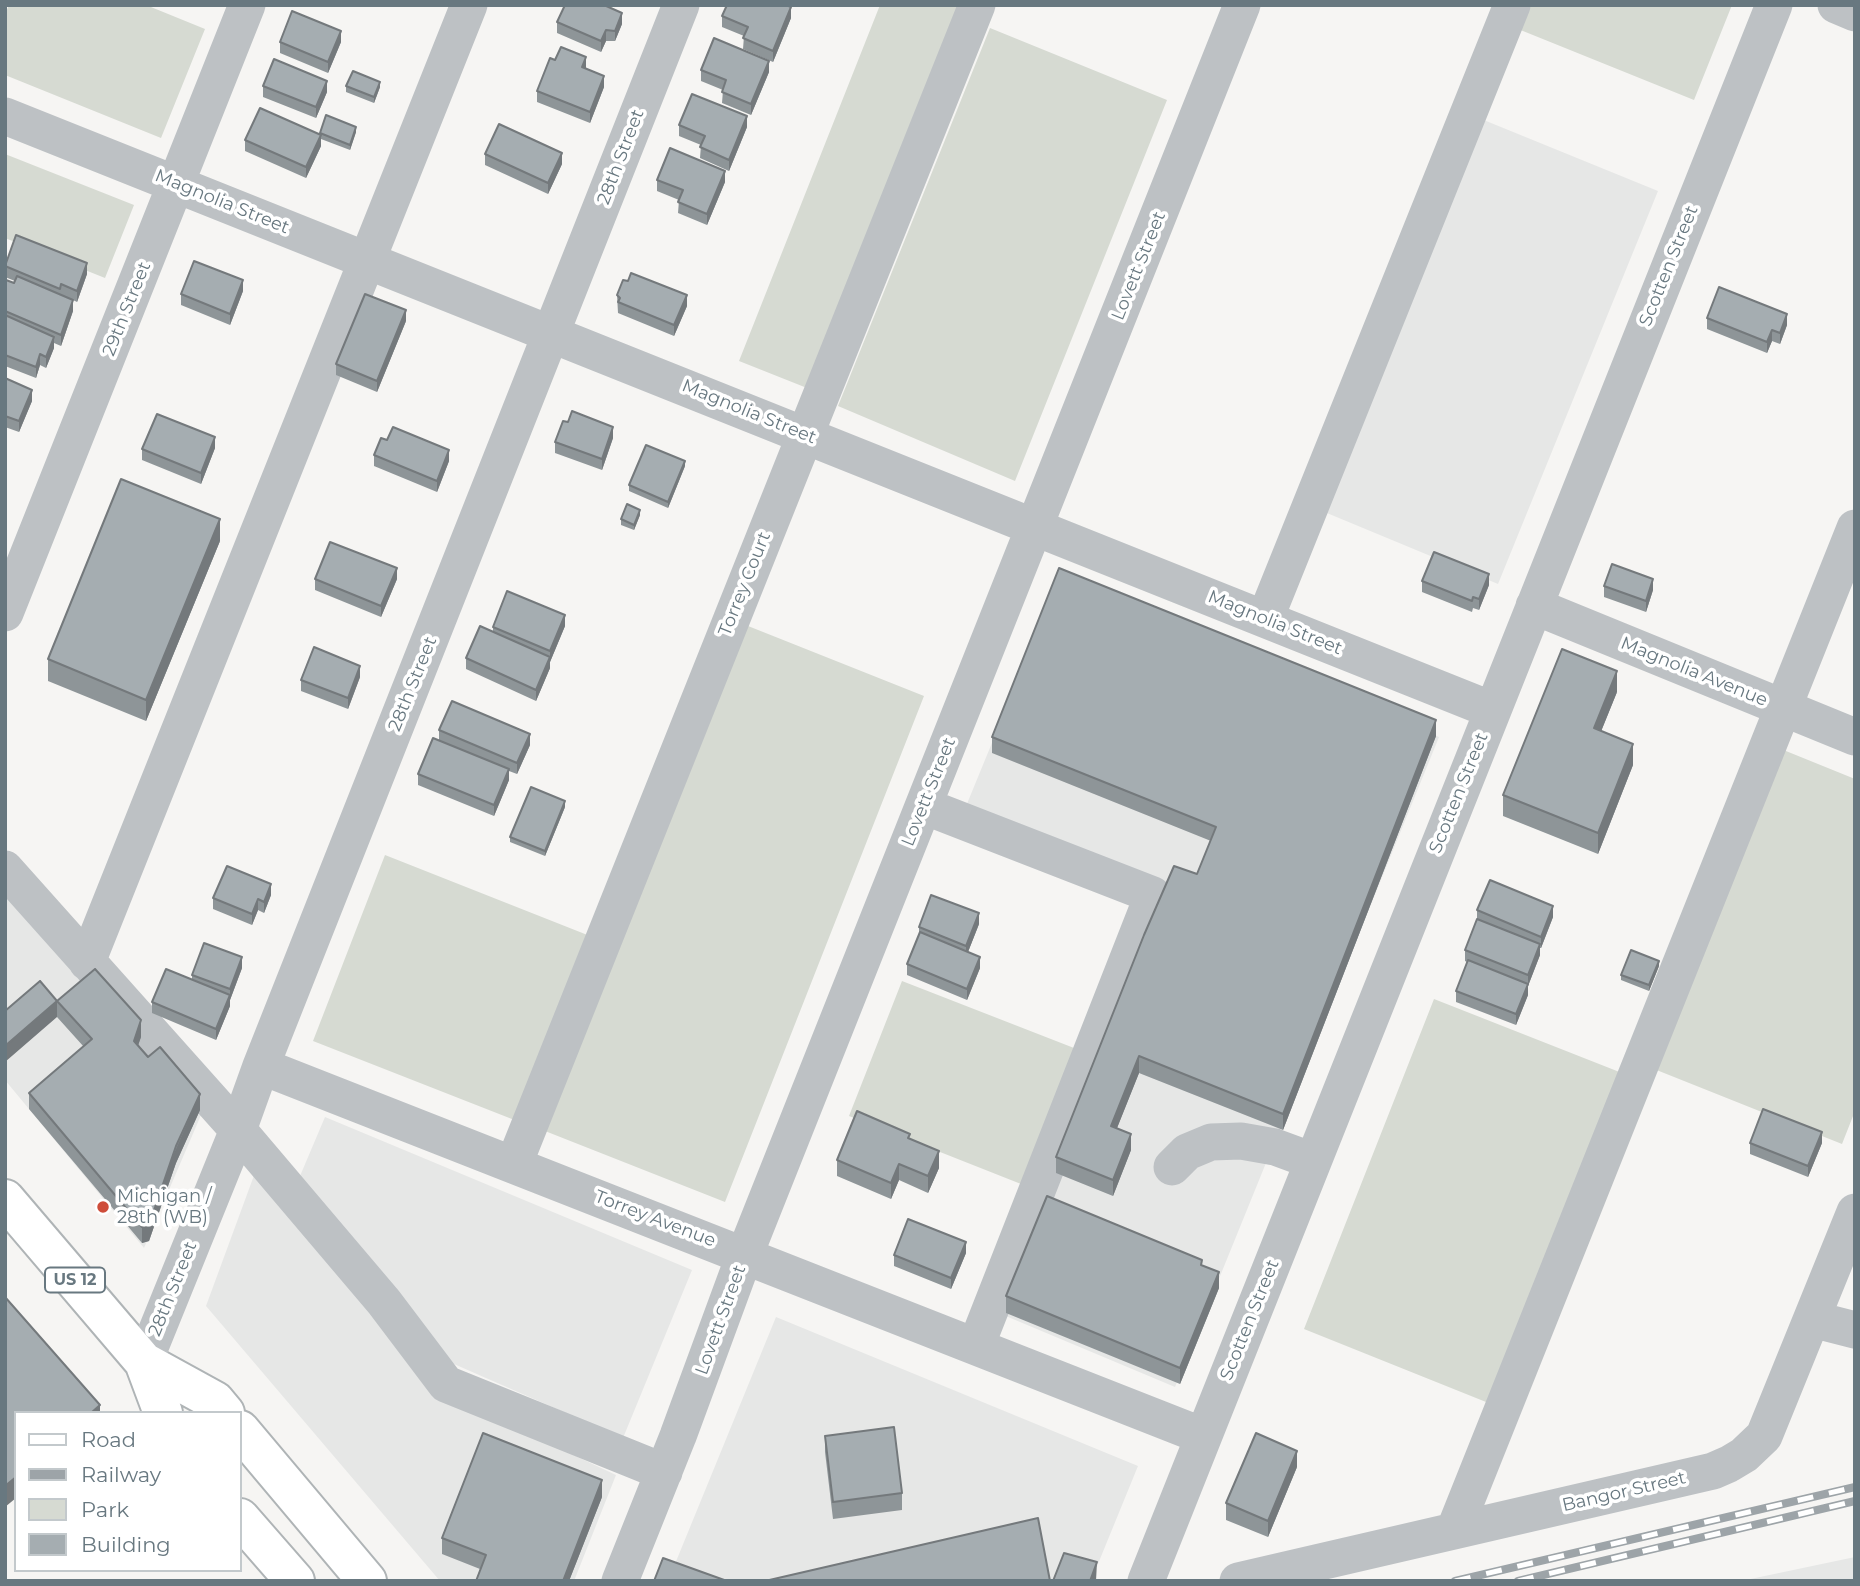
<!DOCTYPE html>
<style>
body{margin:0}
#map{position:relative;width:1860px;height:1586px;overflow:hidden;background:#f6f5f3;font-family:Montserrat,sans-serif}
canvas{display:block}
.frame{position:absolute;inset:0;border:7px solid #687880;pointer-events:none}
.legend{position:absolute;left:14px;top:1411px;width:228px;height:161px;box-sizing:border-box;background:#fff;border:2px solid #c3c9cc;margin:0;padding:9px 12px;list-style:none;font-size:21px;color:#687880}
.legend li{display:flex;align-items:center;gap:14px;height:35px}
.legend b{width:35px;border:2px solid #c3c9cc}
</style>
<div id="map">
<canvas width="1860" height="1586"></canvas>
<div class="frame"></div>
<ul class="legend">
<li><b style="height:9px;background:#fff"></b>Road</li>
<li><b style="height:9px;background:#9da4a8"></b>Railway</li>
<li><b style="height:19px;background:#d6dad2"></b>Park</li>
<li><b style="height:19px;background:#a5adb1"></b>Building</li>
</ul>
</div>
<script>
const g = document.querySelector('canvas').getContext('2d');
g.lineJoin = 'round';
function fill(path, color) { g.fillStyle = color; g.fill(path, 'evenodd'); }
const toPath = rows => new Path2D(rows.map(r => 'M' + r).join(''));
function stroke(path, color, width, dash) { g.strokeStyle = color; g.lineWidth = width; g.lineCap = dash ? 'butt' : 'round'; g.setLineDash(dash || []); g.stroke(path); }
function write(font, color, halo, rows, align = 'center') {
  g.font = font + ' Montserrat,sans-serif'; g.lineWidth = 7; g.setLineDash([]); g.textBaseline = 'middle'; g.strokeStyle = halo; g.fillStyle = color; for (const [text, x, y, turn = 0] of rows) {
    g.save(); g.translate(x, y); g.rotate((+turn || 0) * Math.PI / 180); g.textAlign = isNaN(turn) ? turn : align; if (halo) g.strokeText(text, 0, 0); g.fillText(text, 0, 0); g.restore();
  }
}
const built = toPath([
 [1469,114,1658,191,1498,584,1310,506],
 [1058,582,1439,737,1175,1387,1001,1314,1163,918,955,833],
 [5,887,204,1108,144,1248,5,1080],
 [325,1117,692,1270,623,1438,438,1357,300,1176],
 [256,1170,435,1390,616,1475,574,1581,440,1581,206,1306],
 [776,1317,1138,1466,1091,1581,668,1581],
 [1855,1557,1855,1581,1741,1581]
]);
const green = toPath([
 [9,5,146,5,205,29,161,138,5,75,5,14],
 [880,5,959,5,807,388,739,361],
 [1527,5,1732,5,1694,100,1518,29],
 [990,28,1167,100,1015,481,838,406],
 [5,154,134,205,105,278,5,238],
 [743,624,924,696,725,1202,545,1131],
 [1781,749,1855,779,1855,1111,1842,1144,1654,1069],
 [385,855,590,936,517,1121,313,1041],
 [902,981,1074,1048,1021,1184,849,1116],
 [1434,999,1622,1073,1491,1404,1304,1329]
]);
const minor = toPath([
 [1836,5,1855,13],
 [5,116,1492,710],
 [1534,606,1855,737],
 [5,613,247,5],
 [1265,619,1512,5],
 [924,806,1153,895,976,1346],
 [5,869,238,1130,384,1302,446,1384,664,1472],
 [87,962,469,5],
 [261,1066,1203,1436],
 [514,1164,977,5],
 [1172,1167,1187,1152,1211,1142,1241,1141,1275,1147,1313,1161],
 [1812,1319,1855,1330],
 [144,1362,238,1130,261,1066,681,5],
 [1454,1531,1855,528],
 [620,1581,678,1436,745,1254,1242,5],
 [1146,1581,1774,5],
 [1238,1581,1713,1471,1729,1464,1744,1455,1764,1436,1855,1212]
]);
const major = toPath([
 [5,1199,144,1362,163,1413],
 [144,1362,215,1401,225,1413],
 [240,1430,367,1581],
 [240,1518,295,1581]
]);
const rail = toPath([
 [1455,1581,1855,1487],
 [1518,1581,1855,1501]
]);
const wall = toPath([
 [722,16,791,18,773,62,743,49,744,36,722,27],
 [557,22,622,24,615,41,606,41,601,52,557,33],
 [280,42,341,42,328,73,280,53],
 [586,69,604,87,590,123,537,102,537,91],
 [701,70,769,72,751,115,722,103,723,90,701,81],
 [263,86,327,92,316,118,263,97],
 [346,86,380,87,374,103,346,92],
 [679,125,747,127,729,171,700,158,701,145,679,136],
 [356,132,350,150,321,139,321,146,306,178,245,151,245,140,320,135,320,133],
 [485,154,562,164,548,194,485,165],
 [657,180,725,182,707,225,678,213,679,200,657,191],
 [5,265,87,274,77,302,73,300,73,311,61,346,54,343,54,348,46,368,40,365,36,378,5,366,5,282,14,283,15,281,5,277],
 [243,291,230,325,181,305,181,294],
 [617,295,687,306,674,336,618,313],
 [1707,318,1787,325,1780,344,1772,341,1767,353,1707,329],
 [406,321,377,392,336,375,336,364],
 [5,378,32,401,19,432,5,427],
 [568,422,613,438,602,470,555,453,555,442],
 [215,448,201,484,142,460,142,449],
 [374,455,449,461,437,492,374,466],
 [685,466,668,508,629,491,629,485],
 [640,515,634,530,621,525,621,519],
 [220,541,146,721,48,681,48,659],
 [315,579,397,579,381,617,315,590],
 [1422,581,1489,585,1479,610,1473,608,1472,612,1422,592],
 [1604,586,1653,590,1646,612,1604,597],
 [565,626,550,662,550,668,536,701,466,669,466,658,493,631,493,627],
 [360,677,348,709,301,691,301,680],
 [1617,692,1601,731,1633,765,1598,854,1503,816,1503,795],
 [439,730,530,745,517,774,509,771,509,780,494,816,418,785,418,774,439,741],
 [1436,736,1283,1130,1139,1073,1117,1128,1131,1150,1113,1196,1056,1173,1056,1157,1197,874,1211,841,992,753,992,737],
 [565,807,545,856,510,842,510,837],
 [271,895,264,913,258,910,252,925,213,909,213,898],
 [1477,910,1553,917,1541,948,1540,948,1540,955,1528,986,1528,995,1516,1025,1456,1002,1456,991,1467,962,1465,961,1465,950,1477,919],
 [979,924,968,952,980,968,967,1000,907,975,907,964,919,935,919,927],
 [1659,966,1649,991,1621,980,1621,975],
 [242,968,230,1000,230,1006,216,1040,152,1013,152,1002,192,980,192,975],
 [57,1001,141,1037,138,1045,200,1110,176,1163,149,1241,142,1243,29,1109,29,1093,84,1047,57,1017],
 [910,1139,939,1168,928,1193,899,1180,891,1199,837,1176,837,1160],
 [1750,1143,1822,1143,1808,1177,1750,1154],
 [966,1253,951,1289,894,1266,894,1255],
 [1202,1265,1219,1288,1180,1384,1006,1313,1006,1296],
 [825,1436,902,1493,902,1510,833,1519,825,1452],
 [1297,1467,1268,1537,1226,1520,1226,1503],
 [602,1497,569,1581,476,1581,480,1569,442,1554,442,1538]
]);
const shadedWall = toPath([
 [791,7,791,18,773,62,773,51],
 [622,13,622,24,615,41,615,31],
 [606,30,606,41,601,52,601,41],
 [341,31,341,42,328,73,328,62],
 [586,57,586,68,582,78,582,67],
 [769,61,769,72,751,115,751,104],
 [604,76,604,87,590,123,590,112],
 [327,81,327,92,316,118,316,107],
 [380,82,380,87,374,103,374,97],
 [747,116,747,127,729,171,729,160],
 [356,127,356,132,350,150,350,145],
 [321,135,321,146,306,178,306,167],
 [562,153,562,164,548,194,548,183],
 [725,171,725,182,707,225,707,214],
 [87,263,87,274,77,302,77,291],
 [243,280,243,291,230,325,230,314],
 [687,295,687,306,674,336,674,325],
 [73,300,73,311,61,346,61,335],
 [406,310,406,321,377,392,377,381],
 [1787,314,1787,325,1780,344,1780,333],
 [1772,330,1772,341,1767,353,1767,342],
 [54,337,54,348,46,368,46,357],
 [40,354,40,365,36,378,36,367],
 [32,390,32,401,19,432,19,421],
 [613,427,613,438,602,470,602,459],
 [215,437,215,448,201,484,201,473],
 [449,450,449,461,437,492,437,481],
 [685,461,685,466,668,508,668,502],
 [640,510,640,515,634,530,634,525],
 [220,519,220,541,146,721,146,700],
 [397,568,397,579,381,617,381,606],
 [1489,574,1489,585,1479,610,1479,599],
 [1653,579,1653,590,1646,612,1646,601],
 [565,615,565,626,550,662,550,651],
 [550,657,550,668,536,701,536,690],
 [360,666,360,677,348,709,348,698],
 [1617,671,1617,692,1594,749,1594,728],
 [1436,720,1436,736,1283,1130,1283,1114],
 [530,734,530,745,517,774,517,763],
 [1633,744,1633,765,1598,854,1598,833],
 [509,769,509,780,494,816,494,805],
 [565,801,565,807,545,856,545,851],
 [271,884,271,895,264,913,264,902],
 [258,899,258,910,252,925,252,914],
 [1553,906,1553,917,1541,948,1541,937],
 [979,913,979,924,966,957,966,946],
 [1540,944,1540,955,1528,986,1528,995,1516,1025,1516,1014,1528,984,1528,975],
 [242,957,242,968,230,1000,230,989],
 [980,957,980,968,967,1000,967,989],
 [1659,961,1659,966,1649,991,1649,985],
 [230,995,230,1006,216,1040,216,1029],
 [57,1001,57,1017,5,1062,5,1046],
 [141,1020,141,1037,134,1057,134,1041],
 [1139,1056,1139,1073,1111,1143,1111,1126],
 [200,1094,200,1110,176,1163,149,1241,142,1243,142,1227],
 [1822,1132,1822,1143,1808,1177,1808,1166],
 [1131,1134,1131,1150,1113,1196,1113,1180],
 [939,1151,939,1168,928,1193,928,1176],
 [899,1164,899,1180,891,1199,891,1183],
 [966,1242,966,1253,951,1289,951,1278],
 [1219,1272,1219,1288,1180,1384,1180,1368],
 [100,1405,100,1413,91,1413],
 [1297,1451,1297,1467,1268,1537,1268,1521],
 [16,1477,16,1498,5,1507,5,1486],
 [602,1480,602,1497,569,1581,563,1581],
 [1097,1562,1096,1581,1090,1581]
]);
const building = toPath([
 [565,5,604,5,622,13,615,31,606,30,601,41,557,22,565,5],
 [727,5,786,5,791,7,773,51,743,38,748,27,722,16,727,5],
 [292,11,341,31,328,62,280,42,292,11],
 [714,38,769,61,751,104,722,92,726,80,701,70,714,38],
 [561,47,586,57,582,67,604,76,590,112,537,91,550,58,555,60,561,47],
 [274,59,327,81,316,107,263,86,274,59],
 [353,71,380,82,374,97,346,86,353,71],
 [692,94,747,116,729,160,700,147,705,136,679,125,692,94],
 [260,108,321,135,306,167,245,140,260,108],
 [326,115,356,127,350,145,320,133,326,115],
 [499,124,562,153,548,183,485,154,499,124],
 [670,148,725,171,707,214,678,202,683,190,657,180,670,148],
 [16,235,87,263,77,291,61,284,60,289,5,266,16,235],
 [194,261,243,280,230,314,181,294,194,261],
 [631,273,687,295,674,325,618,302,620,298,617,295,623,280,628,281,631,273],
 [17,276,73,300,61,335,5,311,5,282,6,280,14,283,17,276],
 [1719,287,1787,314,1780,333,1772,330,1767,342,1707,318,1719,287],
 [365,294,406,310,377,381,336,364,365,294],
 [5,315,54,337,46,357,40,354,36,367,5,355,5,315],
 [5,378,32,390,19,421,5,416,5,378],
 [572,411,613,427,602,459,555,442,563,421,568,422,572,411],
 [157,414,215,437,201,473,142,449,157,414],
 [393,427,449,450,437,481,374,455,381,438,387,440,393,427],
 [646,445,685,461,668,502,629,485,646,445],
 [121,479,220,519,146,700,48,659,121,479],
 [627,504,640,510,634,525,621,519,627,504],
 [330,542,397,568,381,606,315,579,330,542],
 [1434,552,1489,574,1479,599,1473,597,1472,601,1422,581,1434,552],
 [1612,564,1653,579,1646,601,1604,586,1612,564],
 [1059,568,1436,720,1283,1114,1139,1056,1111,1126,1131,1134,1113,1180,1056,1157,1144,935,1174,866,1197,874,1216,827,992,737,1059,568],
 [507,591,565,615,550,651,493,627,507,591],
 [480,626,550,657,536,690,466,658,480,626],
 [314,647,360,666,348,698,301,680,314,647],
 [1562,649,1617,671,1594,728,1633,744,1598,833,1503,795,1562,649],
 [452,701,530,734,517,763,439,730,452,701],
 [433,738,509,769,494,805,418,774,433,738],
 [531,787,565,801,545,851,510,837,531,787],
 [227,866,271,884,264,902,258,899,252,914,213,898,227,866],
 [1490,880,1553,906,1541,937,1477,910,1490,880],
 [931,895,979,913,966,946,919,927,931,895],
 [1477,919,1540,944,1528,975,1465,950,1477,919],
 [920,932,980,957,967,989,907,964,920,932],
 [204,943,242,957,230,989,192,975,204,943],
 [1631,950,1659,961,1649,985,1621,975,1631,950],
 [1468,960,1528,984,1516,1014,1456,991,1468,960],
 [95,969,141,1020,134,1041,148,1057,160,1047,200,1094,176,1146,149,1225,142,1227,29,1093,92,1039,57,1001,95,969],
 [166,969,230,995,216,1029,152,1002,166,969],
 [40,981,57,1001,5,1046,5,1011,40,981],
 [1763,1109,1822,1132,1808,1166,1750,1143,1763,1109],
 [857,1111,910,1134,908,1138,939,1151,928,1176,899,1164,891,1183,837,1160,857,1111],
 [1047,1196,1202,1260,1201,1265,1219,1272,1180,1368,1006,1296,1047,1196],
 [908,1219,966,1242,951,1278,894,1255,908,1219],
 [5,1297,100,1405,91,1413,16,1413,16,1477,5,1486,5,1297],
 [894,1427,902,1493,833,1502,825,1436,894,1427],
 [483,1433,602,1480,563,1581,476,1581,486,1555,442,1538,483,1433],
 [1256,1433,1297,1451,1268,1521,1226,1503,1256,1433],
 [1038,1518,1050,1581,765,1581,1038,1518],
 [1064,1553,1097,1562,1090,1581,1053,1581,1064,1553],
 [663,1558,727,1581,654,1581,663,1558]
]);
const markers = [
 [103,1207,7,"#ce4d3a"]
];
const shields = [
 [75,1280,60]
];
const shieldNames = [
 ["US 12",75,1280]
];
const streetNames = [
 ["28th Street",621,157,-69],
 ["Magnolia Street",222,202,22],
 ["Lovett Street",1139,266,-68],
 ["Scotten Street",1669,266,-68],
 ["29th Street",127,309,-68],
 ["Magnolia Street",749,412,22],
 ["Torrey Court",745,584,-68],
 ["Magnolia Street",1275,623,22],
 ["Magnolia Avenue",1694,672,22],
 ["28th Street",413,684,-68],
 ["Lovett Street",929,792,-68],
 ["Scotten Street",1459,793,-68],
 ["Torrey Avenue",655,1219,21],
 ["28th Street",173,1289,-68],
 ["Lovett Street",721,1320,-70],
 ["Scotten Street",1250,1320,-68],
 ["Bangor Street",1624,1492,-13]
];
const poiNames = [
 ["Michigan /",117,1197],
 ["28th (WB)",117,1218]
];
fill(built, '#e6e7e6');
fill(green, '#d6dad2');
stroke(major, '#afb4b6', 42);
stroke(minor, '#bdc1c4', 37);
stroke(major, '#fff', 38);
stroke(rail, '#9da4a8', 8);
stroke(rail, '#fff', 5, [16]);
fill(wall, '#8e9598');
fill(shadedWall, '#74797c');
fill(building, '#a5adb1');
stroke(building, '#74797c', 2);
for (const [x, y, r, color] of markers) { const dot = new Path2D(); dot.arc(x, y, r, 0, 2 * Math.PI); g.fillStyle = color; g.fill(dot); stroke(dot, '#fff', 2.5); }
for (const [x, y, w] of shields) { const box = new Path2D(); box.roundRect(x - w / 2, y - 12.5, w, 25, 5); g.fillStyle = '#fff'; g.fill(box); stroke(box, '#687880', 2); }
write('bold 16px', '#687880', null, shieldNames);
write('18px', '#687880', '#fff', streetNames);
write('18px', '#687880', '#fff', poiNames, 'left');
</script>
